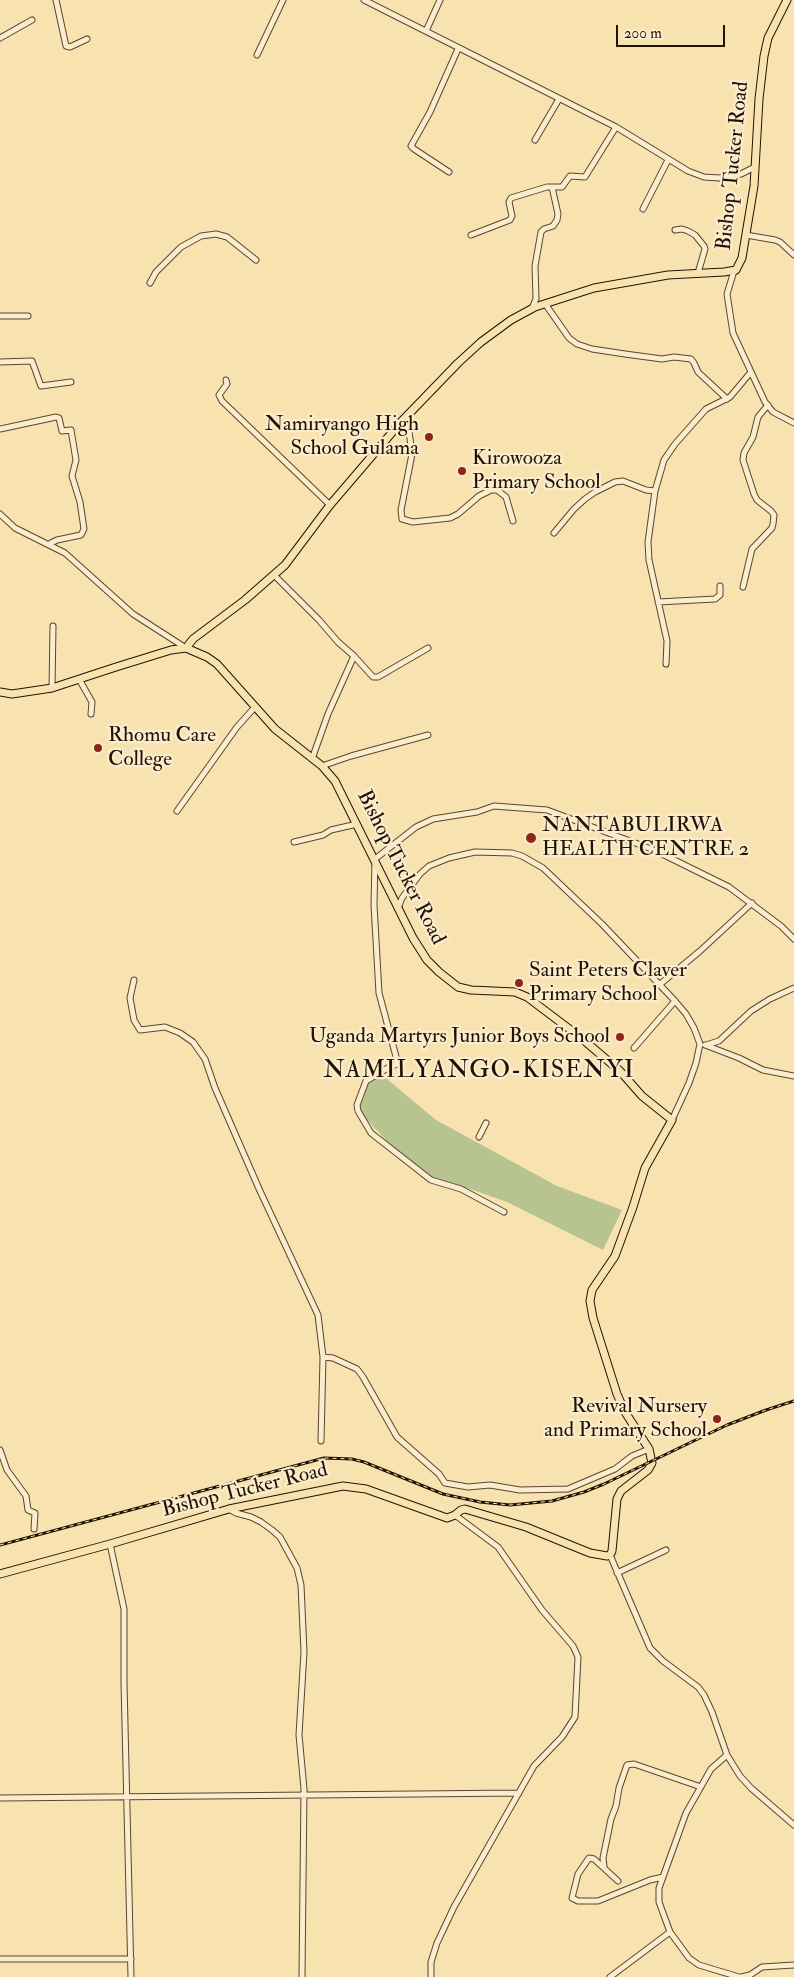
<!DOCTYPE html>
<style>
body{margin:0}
#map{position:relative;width:794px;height:1977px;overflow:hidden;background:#f8e2b0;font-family:"IM FELL Double Pica",serif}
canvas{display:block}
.scale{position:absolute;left:616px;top:25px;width:109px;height:22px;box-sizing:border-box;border:2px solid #211304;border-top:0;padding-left:6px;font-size:15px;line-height:18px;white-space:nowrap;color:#211304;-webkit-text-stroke:4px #faeccc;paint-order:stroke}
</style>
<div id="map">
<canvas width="794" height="1977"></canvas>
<div class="scale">200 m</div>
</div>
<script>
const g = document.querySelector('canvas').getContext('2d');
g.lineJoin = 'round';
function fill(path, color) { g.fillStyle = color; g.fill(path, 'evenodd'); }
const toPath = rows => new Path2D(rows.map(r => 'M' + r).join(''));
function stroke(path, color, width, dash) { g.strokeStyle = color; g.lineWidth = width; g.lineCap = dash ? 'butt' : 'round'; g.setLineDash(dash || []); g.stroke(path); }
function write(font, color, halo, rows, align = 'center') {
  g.font = font + ' "IM FELL Double Pica",serif'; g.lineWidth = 4.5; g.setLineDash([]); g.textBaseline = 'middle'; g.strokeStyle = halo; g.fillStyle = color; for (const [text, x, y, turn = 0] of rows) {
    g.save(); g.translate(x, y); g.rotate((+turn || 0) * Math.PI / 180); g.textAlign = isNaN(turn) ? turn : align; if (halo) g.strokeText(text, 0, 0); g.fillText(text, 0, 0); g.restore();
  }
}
const green = toPath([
 [381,1074,436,1120,557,1186,622,1210,603,1250,507,1202,470,1189,436,1180,397,1152,358,1110,366,1083]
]);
const minor = toPath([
 [56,0,66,46,70,47,87,39],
 [364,0,616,127,688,171,704,177,719,178,741,174,755,167],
 [426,31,440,0],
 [0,38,32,20],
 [257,55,283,0],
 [535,140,559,99],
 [449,172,414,149,411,146,430,112,458,49],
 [643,209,668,160],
 [675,230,682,229,688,231,695,235,704,246,705,249,698,273],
 [471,235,510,220,512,216,509,202,511,198,547,187,562,187,570,176,585,177,616,127],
 [746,235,775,240,780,242,794,255],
 [734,271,727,294,733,333,765,402,773,412,794,423],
 [150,283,156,272,181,247,201,236,216,234,227,237,256,260],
 [546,305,569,338,577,344,592,349,625,354,662,359,674,357,691,359,694,363,698,372,727,399],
 [533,306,536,299,535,266,541,232,544,229,553,226,557,220,558,214,552,187],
 [0,316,28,316],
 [0,362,32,361,41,386,71,382],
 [226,380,227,384,219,395,222,401,330,505],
 [407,416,412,454,401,510,402,519,413,522,450,518,458,514,479,496,491,490,497,490,506,497,513,521],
 [0,429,56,417,59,418,62,431,71,430,76,460,72,476,80,502,84,529,81,535,57,540,49,544],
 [0,514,15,528,65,553,133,614,186,648],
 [554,533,574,509,585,499,595,492,615,482,623,481,646,490,655,491],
 [274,575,319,620,338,642,354,656,373,677,378,677,428,648],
 [743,587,752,549,772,528,773,524,774,515,771,511,757,500,754,494,743,460,744,453,753,437,758,417,768,405],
 [658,602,715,599,720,595,720,586],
 [666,664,667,641,649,560,648,542,655,491,664,460,675,444,706,409,730,397,751,372],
 [79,679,92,702,91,714],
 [52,688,53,626],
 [312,759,328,714,354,656],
 [322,766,351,756,428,735],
 [177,811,237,727,255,707],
 [294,842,323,835,331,830,357,824],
 [398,908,402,898,420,874,429,866,449,858,475,852,512,853,522,856,543,868,602,924,675,1001,686,1014,694,1028,700,1044,696,1063,689,1083,672,1120],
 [134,980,130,998,134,1020,140,1030,165,1027,180,1033,193,1042,205,1059,215,1088,260,1191,318,1315,323,1357,321,1441],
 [659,985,700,951,752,903],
 [705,1045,739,1058,763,1070,794,1076],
 [706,1045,719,1041,751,1011,770,999,794,988],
 [634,1048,675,1001],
 [479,1137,486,1123],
 [504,1212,461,1189,431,1180,371,1133,358,1111,357,1105,366,1081,391,1066,398,1064,379,993,374,905,375,859,416,827,433,819,477,812,494,806,547,810,654,850,729,887,781,926,794,939],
 [323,1357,333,1358,357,1369,363,1377,397,1437,439,1474,445,1483,468,1487,490,1485,520,1490,568,1489,615,1469,632,1456,649,1449],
 [0,1450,7,1470,26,1496,28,1510,35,1513,34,1529],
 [229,1509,236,1513,251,1517,261,1522,272,1530,280,1537,297,1568,301,1585,304,1652,299,1735,304,1789,302,1977],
 [110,1544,124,1609,124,1683,131,1977],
 [610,1555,650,1648,663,1661,698,1687,704,1695,712,1712,727,1755,740,1776,751,1788,794,1825],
 [617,1573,666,1550],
 [727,1755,711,1769,686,1813,659,1888,659,1902,670,1932,689,1958,699,1965,739,1977],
 [0,1798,519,1793],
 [604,1867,603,1858,611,1819,616,1806,619,1788,627,1765,634,1764,701,1787],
 [618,1881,594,1859,589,1858,578,1874,572,1898,578,1901,598,1901,650,1880,663,1877],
 [0,1959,131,1959],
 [431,1977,431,1962,437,1943,454,1907,534,1766,562,1737,575,1717,578,1657,573,1646,542,1610,498,1547,455,1515],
 [610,1977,670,1932],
 [741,1977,750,1975,762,1967,794,1965]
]);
const major = toPath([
 [186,648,193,639,245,600,285,565,330,505,401,422,458,363,481,342,511,320,535,307,594,288,668,275,724,272,736,270,742,258,754,186,759,99,764,56,768,38,787,0],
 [0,692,12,694,52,688,116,667,171,650,186,648],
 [0,1574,110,1544,229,1509,343,1486,366,1489,447,1518,455,1515,461,1510,465,1509,526,1527,590,1553,607,1556,610,1555,612,1551,617,1499,621,1491,648,1470,652,1463,649,1449,625,1412,617,1394,593,1318,590,1301,592,1290,615,1256,633,1207,645,1168,672,1120,642,1096,620,1071,580,1037,527,997,515,992,471,990,458,987,439,972,427,960,413,938,335,781,322,766,275,729,217,664,207,657,186,648]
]);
const rail = toPath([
 [0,1545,324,1458,352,1459,364,1462,443,1494,480,1502,510,1505,552,1501,584,1492,604,1484,727,1425,766,1410,794,1401]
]);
const markers = [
 [429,437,5,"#8f2418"],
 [462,471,5,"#8f2418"],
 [98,748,5,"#8f2418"],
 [531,838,6,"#8f2418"],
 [519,983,5,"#8f2418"],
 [620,1037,5,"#8f2418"],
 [717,1419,5,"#8f2418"]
];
const streetNames = [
 ["Bishop Tucker Road",734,166,-84],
 ["Bishop Tucker Road",400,868,63],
 ["Bishop Tucker Road",245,1491,-14]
];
const poiNames = [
 ["Namiryango High",419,425,"right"],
 ["School Gulama",419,449,"right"],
 ["Kirowooza",472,459],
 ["Primary School",472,483],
 ["Rhomu Care",108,736],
 ["College",108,760],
 ["NANTABULIRWA",542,826],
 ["HEALTH CENTRE 2",542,850],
 ["Saint Peters Claver",529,971],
 ["Primary School",529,995],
 ["Uganda Martyrs Junior Boys School",610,1037,"right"],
 ["Revival Nursery",707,1407,"right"],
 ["and Primary School",707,1431,"right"]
];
const quarterNames = [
 ["NAMILYANGO-KISENYI",479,1072]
];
fill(green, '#b7c490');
stroke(minor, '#57472f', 7);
stroke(major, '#211304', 9);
stroke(minor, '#faeccc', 5);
stroke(major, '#f8e2b0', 7);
stroke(rail, '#211304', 3);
stroke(rail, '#faeccc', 1, [4]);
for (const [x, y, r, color] of markers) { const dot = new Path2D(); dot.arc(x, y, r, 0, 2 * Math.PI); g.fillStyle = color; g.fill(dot); stroke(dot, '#faeccc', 2); }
write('21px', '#211304', '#faeccc', streetNames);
write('21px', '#211304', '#faeccc', poiNames, 'left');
g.letterSpacing = '1px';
write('24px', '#211304', '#faeccc', quarterNames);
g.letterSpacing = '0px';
</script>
